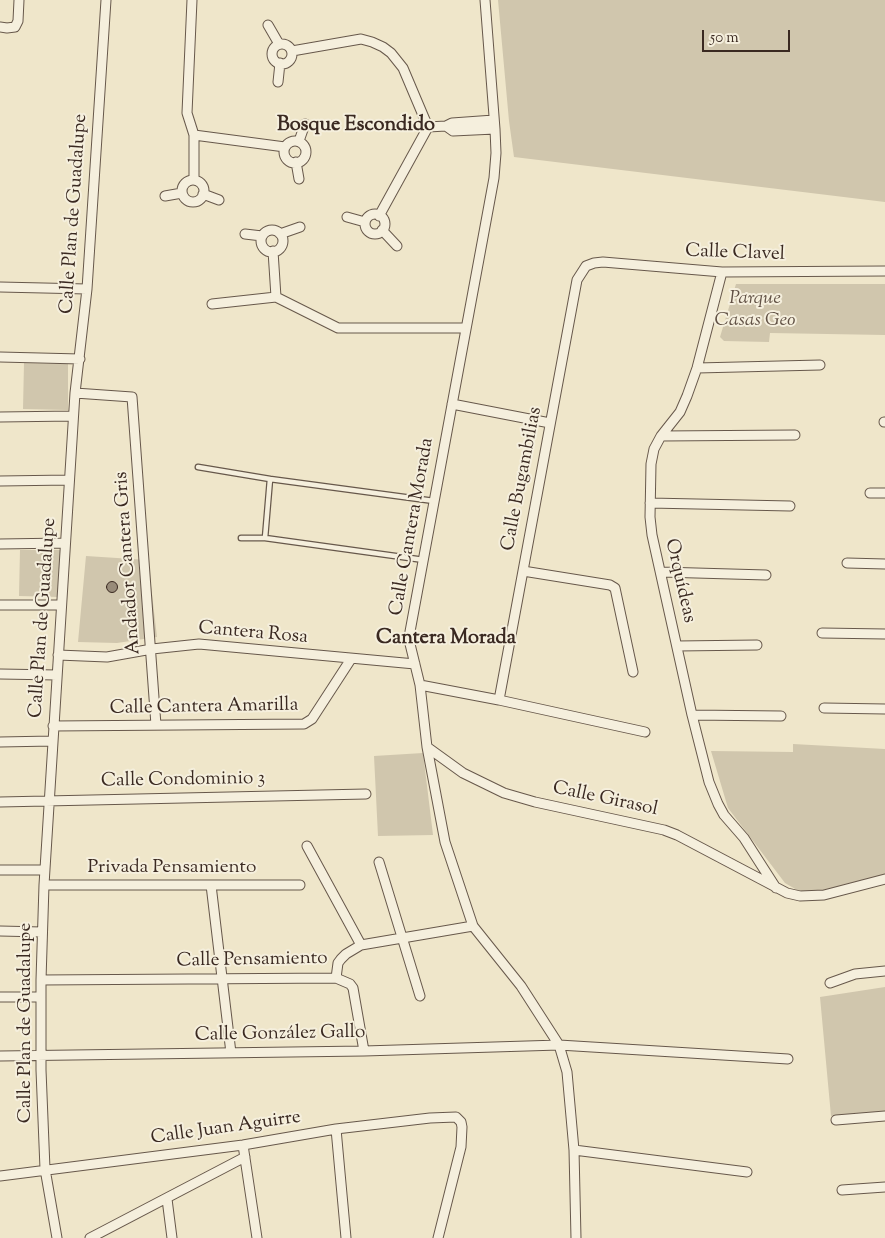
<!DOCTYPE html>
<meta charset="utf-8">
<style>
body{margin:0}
#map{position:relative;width:885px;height:1238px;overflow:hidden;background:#efe6ca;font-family:"Sorts Mill Goudy",serif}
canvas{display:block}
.scale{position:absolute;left:702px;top:30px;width:88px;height:22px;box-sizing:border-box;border:2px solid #3a2921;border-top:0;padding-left:6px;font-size:15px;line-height:18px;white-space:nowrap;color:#3a2921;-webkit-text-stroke:4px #f5efdd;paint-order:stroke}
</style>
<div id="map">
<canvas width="885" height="1238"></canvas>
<div class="scale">50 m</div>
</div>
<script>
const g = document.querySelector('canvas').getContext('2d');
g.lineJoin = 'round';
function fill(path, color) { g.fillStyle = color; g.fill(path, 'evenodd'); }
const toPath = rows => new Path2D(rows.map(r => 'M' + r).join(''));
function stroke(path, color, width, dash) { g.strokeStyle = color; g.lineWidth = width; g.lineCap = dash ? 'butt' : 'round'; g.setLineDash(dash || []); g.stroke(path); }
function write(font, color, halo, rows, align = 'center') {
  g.font = font + ' "Sorts Mill Goudy",serif'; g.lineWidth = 4; g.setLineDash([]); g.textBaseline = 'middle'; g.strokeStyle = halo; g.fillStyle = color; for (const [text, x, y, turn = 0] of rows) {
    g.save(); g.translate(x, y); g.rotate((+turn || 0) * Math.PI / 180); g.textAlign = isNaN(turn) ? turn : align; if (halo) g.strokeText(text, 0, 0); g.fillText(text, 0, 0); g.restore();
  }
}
const green = toPath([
 [498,0,885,0,885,202,514,157,509,121],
 [736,284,885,284,885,335,770,333,769,342,724,341,720,337],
 [24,363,68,364,68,410,23,409],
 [20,550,61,550,59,597,19,596],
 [86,556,148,560,157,637,117,643,78,642],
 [793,744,885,749,885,874,821,892,807,893,797,890,785,883,728,808,711,751,793,752],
 [423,753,433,835,378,836,374,756],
 [885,987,885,1112,831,1116,820,997]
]);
const building = toPath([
 '106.5 587a5.5 5.5 0 1 1 11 0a5.5 5.5 0 1 1-11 0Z'
]);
const service = toPath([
 [198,467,270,479],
 [241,538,265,538],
 [424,560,265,538,270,479,434,501]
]);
const minor = toPath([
 [192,0,187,113,194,135,194,180],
 [485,0,495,129,496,153,494,178,409,637,410,644,420,685,427,747,445,842,473,926,521,986,559,1045,567,1072,574,1150,576,1238],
 [268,25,279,44],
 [0,27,7,28,15,27,18,21,19,0],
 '272 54a10 10 0 1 1 20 0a10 10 0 1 1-20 0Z',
 [292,51,361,39,372,42,383,47,391,53,403,68,428,127],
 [278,82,280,63],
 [446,126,453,131,495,129],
 [428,127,446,126,452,123,494,120],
 [194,135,285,147],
 [299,141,305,124],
 '284 152a11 11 0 1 1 22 0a11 11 0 1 1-22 0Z',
 [296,162,299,179],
 '182 191a11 11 0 1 1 22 0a11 11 0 1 1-22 0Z',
 [203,194,219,200],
 [165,196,182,193],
 '365 224a10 10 0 1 1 20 0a10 10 0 1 1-20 0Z',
 [379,216,428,127],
 [347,217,365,222],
 [382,230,397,246],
 '261 241a11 11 0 1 1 22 0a11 11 0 1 1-22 0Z',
 [245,234,262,236],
 [280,234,300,227],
 [273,251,276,297],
 [722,272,697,368,687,396,680,412,661,436,654,449,651,464,650,517,652,535,692,715,709,782,718,804,724,815,744,838,776,888],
 [0,287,87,289],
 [276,297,338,328,466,328],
 [212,304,276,297],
 [0,357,80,359],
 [697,368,820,365],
 [75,393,132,397,156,725],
 [452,404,550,423],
 [0,417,73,416],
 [884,422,885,422],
 [661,436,795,435],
 [0,481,69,480],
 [870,493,885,493],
 [650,503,790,506],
 [0,544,65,543],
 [847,563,885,564],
 [523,571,610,585,615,588,633,672],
 [661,572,766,575],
 [0,605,61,605],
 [822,633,885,634],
 [677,646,757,645],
 [58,655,107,657,152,649,199,644,415,664],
 [0,674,57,675],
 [420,685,499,700,645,732],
 [499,700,577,280,586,266,594,263,603,262,722,272,885,271],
 [824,708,885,709],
 [692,715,781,716],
 [53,726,304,724,312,719,351,659],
 [0,742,52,741],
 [427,747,463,773,504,793,535,802,664,830,677,835,787,893,800,896,824,895,885,879],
 [0,802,366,794],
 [307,846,361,945],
 [379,862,420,996],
 [0,870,44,870],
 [44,885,300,885],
 [211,885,231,1053],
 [0,931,42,932],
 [336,978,338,963,341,959,346,954,361,945,473,926],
 [41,980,336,978,350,984,353,988,364,1051],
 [830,983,855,974,885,971],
 [0,997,41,997],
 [0,1056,364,1051,559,1045,788,1059],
 [836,1120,885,1116],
 [336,1129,346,1238],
 [243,1145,257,1238],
 [574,1150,747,1172],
 [0,1176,243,1145,336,1129,430,1118,456,1117,461,1122,462,1127,461,1147,438,1238],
 [842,1190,885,1187],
 [167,1199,172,1238],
 [57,1238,45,1169,41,1070,41,980,44,885,75,393,87,289,106,0],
 [90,1238,245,1157]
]);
const streetNames = [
 ["Calle Plan de Guadalupe",75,214,-86],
 ["Calle Clavel",735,254,2],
 ["Calle Bugambilias",523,479,-79],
 ["Calle Cantera Morada",413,527,-80],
 ["Andador Cantera Gris",129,563,-94],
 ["Orquídeas",679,581,77],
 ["Calle Plan de Guadalupe",44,618,-86],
 ["Cantera Rosa",253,634,5],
 ["Calle Cantera Amarilla",204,708,-1],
 ["Calle Condominio 3",183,781,-1],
 ["Calle Girasol",605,800,12],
 ["Privada Pensamiento",172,869],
 ["Calle Pensamiento",252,961,-1],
 ["Calle Plan de Guadalupe",27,1023,-90],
 ["Calle González Gallo",280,1035,-1],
 ["Calle Juan Aguirre",226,1129,-8]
];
const parkNames = [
 ["Parque",755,300],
 ["Casas Geo",755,322]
];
const neighbourhoodNames = [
 ["Bosque Escondido",356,127],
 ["Cantera Morada",446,640]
];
fill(green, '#d0c6ad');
fill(building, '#988b79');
stroke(building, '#3a2921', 1);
stroke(service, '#67584b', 7);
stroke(minor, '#67584b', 11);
stroke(service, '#f5efdd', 4.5);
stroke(minor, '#f5efdd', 9);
write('19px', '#3a2921', '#f5efdd', streetNames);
write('italic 19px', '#605044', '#f5efdd', parkNames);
write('bold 20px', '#3a2921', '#f5efdd', neighbourhoodNames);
</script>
